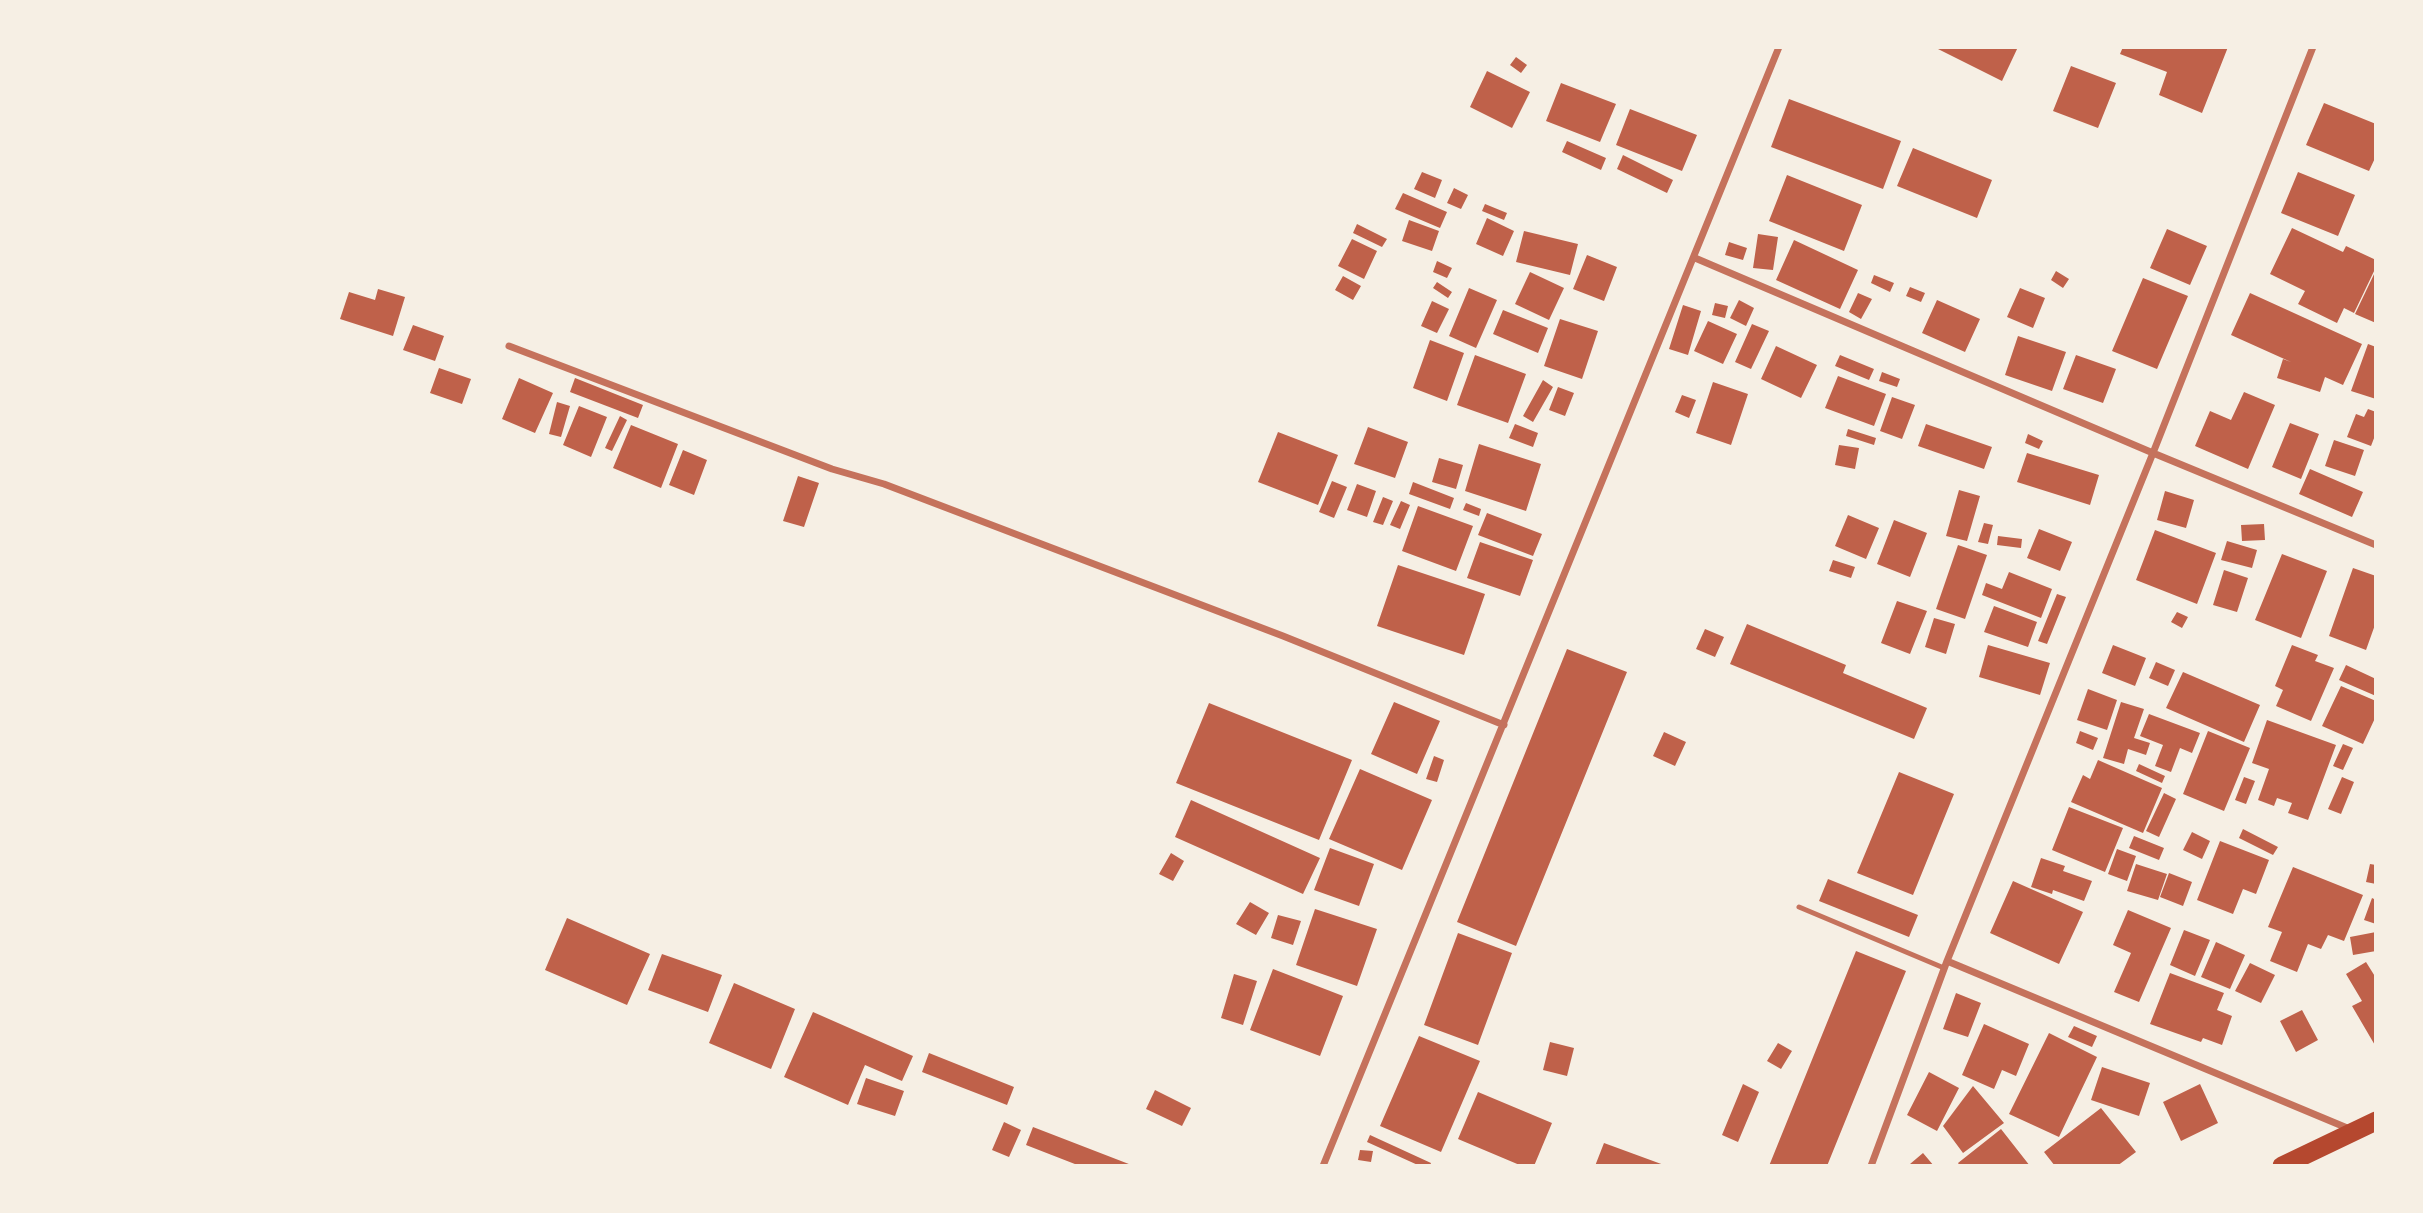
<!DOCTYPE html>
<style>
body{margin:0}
#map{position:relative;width:2423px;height:1213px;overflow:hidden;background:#f6efe4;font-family:Ubuntu,sans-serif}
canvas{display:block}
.frame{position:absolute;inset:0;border:49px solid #f6efe4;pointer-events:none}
</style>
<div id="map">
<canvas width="2423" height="1213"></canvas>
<div class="frame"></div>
</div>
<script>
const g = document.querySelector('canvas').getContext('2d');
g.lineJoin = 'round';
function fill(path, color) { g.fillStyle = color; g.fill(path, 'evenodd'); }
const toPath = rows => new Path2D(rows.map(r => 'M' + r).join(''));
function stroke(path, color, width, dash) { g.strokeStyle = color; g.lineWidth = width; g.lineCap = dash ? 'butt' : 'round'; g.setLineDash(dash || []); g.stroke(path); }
const building = toPath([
 [1934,47,2018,47,2002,81],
 [2123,47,2228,47,2202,113,2159,95,2167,72,2120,54],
 [1516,57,1527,65,1521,73,1510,65],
 [2071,66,2116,83,2098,128,2053,111],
 [1487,71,1530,92,1512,128,1470,107],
 [1561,83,1616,104,1600,142,1546,121],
 [1789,99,1901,141,1883,189,1771,147],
 [2324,103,2376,124,2376,156,2369,171,2306,145],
 [1630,109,1697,135,1682,171,1616,145],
 [1567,141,1606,158,1601,170,1562,152],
 [1913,148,1992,180,1977,218,1897,186],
 [1623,155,1673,180,1667,193,1617,169],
 [1422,172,1442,180,1435,198,1414,189],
 [2298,172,2355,195,2338,236,2281,213],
 [1787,175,1862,205,1844,251,1769,221],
 [1454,188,1468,195,1461,209,1447,203],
 [1403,193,1447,212,1440,228,1395,209],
 [1485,204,1507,213,1504,220,1482,211],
 [1487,218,1514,231,1503,256,1476,244],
 [1409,220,1439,231,1432,251,1402,241],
 [1357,224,1387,239,1382,247,1353,233],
 [2292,228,2343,252,2346,246,2376,260,2376,267,2354,313,2344,308,2337,323,2298,304,2305,291,2270,274],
 [2167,229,2207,246,2190,285,2150,268],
 [1524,231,1578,244,1570,275,1516,262],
 [1758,234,1778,237,1773,270,1753,268],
 [1352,239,1377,251,1364,279,1338,266],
 [1794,240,1858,270,1840,309,1776,280],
 [1729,242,1747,248,1743,260,1725,255],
 [1587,255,1617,267,1604,301,1573,289],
 [1437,261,1452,268,1447,278,1433,272],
 [2376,270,2376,323,2355,314],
 [2056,271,2069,279,2063,288,2051,280],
 [1530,272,1564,288,1549,320,1515,304],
 [1874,275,1894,283,1890,292,1871,283],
 [1343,276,1361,286,1353,300,1335,290],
 [2143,278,2188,296,2157,369,2112,351],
 [1437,282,1452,292,1448,298,1433,288],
 [1910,287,1925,293,1921,302,1906,296],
 [1469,288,1497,300,1476,348,1449,336],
 [2020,288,2045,298,2033,328,2007,317],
 [378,289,405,297,393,336,340,319,349,292,375,300],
 [1858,293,1872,299,1861,319,1849,312],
 [2250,293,2362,344,2343,385,2325,377,2320,392,2277,378,2283,359,2291,362,2231,335],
 [1739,300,1754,308,1746,326,1730,318],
 [1937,300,1980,319,1965,352,1922,333],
 [1432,301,1449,309,1437,333,1421,326],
 [1715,303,1728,306,1725,318,1712,315],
 [1683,305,1701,311,1688,355,1669,349],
 [1503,310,1548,328,1538,353,1493,334],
 [1560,319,1598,331,1582,379,1544,366],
 [1708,321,1737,334,1723,364,1694,351],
 [1752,324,1769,331,1751,369,1735,362],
 [413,325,444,336,435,361,403,350],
 [2018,336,2066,352,2052,391,2005,375],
 [1430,340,1464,353,1447,401,1413,388],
 [2368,344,2376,347,2376,399,2351,391],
 [1776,346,1817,365,1801,398,1761,379],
 [1475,355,1526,374,1508,423,1457,405],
 [1840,355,1874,369,1869,380,1835,366],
 [2076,355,2116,369,2103,403,2063,389],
 [439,368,471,379,462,404,430,393],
 [1882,372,1900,379,1897,387,1879,381],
 [1838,376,1886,394,1874,426,1825,408],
 [519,378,553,393,535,433,502,419],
 [575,378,643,405,638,418,570,392],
 [1543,380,1553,387,1533,422,1523,416],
 [1713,382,1748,394,1731,445,1696,433],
 [1558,387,1574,393,1565,416,1549,410],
 [2244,392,2275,405,2248,469,2195,446,2210,411,2231,420],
 [1682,395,1696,400,1689,418,1675,412],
 [1892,397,1915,405,1902,439,1880,431],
 [557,402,570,406,561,437,549,434],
 [579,406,607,417,591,457,563,445],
 [2368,409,2376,412,2376,433,2371,446,2347,437,2356,414,2364,417],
 [620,416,627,420,612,451,605,448],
 [2290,423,2319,434,2301,479,2272,467],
 [1515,424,1538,433,1533,447,1509,438],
 [1926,424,1992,447,1984,469,1918,446],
 [631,425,678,444,661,488,613,468],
 [1368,427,1408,442,1395,478,1354,464],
 [1848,429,1876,438,1874,445,1846,436],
 [1278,432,1338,455,1318,505,1258,482],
 [2028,434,2043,441,2039,449,2025,443],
 [2334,440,2364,450,2355,476,2325,466],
 [1479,444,1541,464,1526,511,1465,491],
 [1839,445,1859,448,1855,469,1835,465],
 [683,450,707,460,694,495,669,485],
 [2027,453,2099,475,2090,505,2017,482],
 [1439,458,1463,465,1456,489,1432,482],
 [2310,469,2363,492,2352,517,2299,494],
 [798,476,819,483,804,527,783,521],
 [1332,481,1347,487,1334,518,1319,512],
 [1413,482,1454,498,1450,509,1409,494],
 [1357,484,1376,491,1367,517,1347,510],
 [1959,490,1980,496,1967,541,1946,536],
 [2165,491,2194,500,2186,528,2157,520],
 [1383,497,1393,501,1383,525,1373,522],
 [1401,501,1410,505,1400,529,1390,525],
 [1466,503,1481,509,1479,516,1463,510],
 [1418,506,1473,526,1456,571,1402,551],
 [1487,513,1542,534,1533,556,1478,535],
 [1848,515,1879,528,1866,559,1835,546],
 [1894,520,1927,533,1910,577,1877,564],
 [1984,523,1993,525,1988,544,1978,542],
 [2264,524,2265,540,2242,541,2241,525],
 [2039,529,2072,542,2060,571,2027,558],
 [2155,530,2216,553,2197,604,2136,580],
 [1998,536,2022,539,2021,548,1997,545],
 [2227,541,2257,550,2252,568,2221,560],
 [1480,542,1533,560,1520,596,1467,578],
 [1958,545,1987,555,1965,619,1936,609],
 [2282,554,2327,571,2301,638,2255,620],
 [1833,560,1855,567,1851,578,1829,571],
 [1398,565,1485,594,1464,655,1377,626],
 [2353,568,2376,576,2376,622,2366,650,2329,636],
 [2224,570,2248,578,2237,612,2213,605],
 [2009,572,2052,589,2041,618,1982,595,1986,583,2002,589],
 [2057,594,2066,597,2047,644,2038,641],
 [1897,601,1927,611,1910,654,1881,643],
 [1994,606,2037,622,2028,647,1984,632],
 [2177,612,2188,617,2182,628,2171,622],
 [1934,618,1955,624,1946,654,1925,647],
 [1747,624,1846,665,1843,673,1927,708,1914,739,1730,664],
 [1705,629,1724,637,1715,657,1696,649],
 [1988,645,2050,663,2040,695,1979,677],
 [2113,645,2146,658,2135,686,2102,673],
 [2292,645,2318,655,2315,661,2334,668,2311,721,2276,706,2283,690,2275,686],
 [1567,649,1627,672,1516,946,1457,922],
 [2156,662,2175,670,2168,686,2149,678],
 [2346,665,2376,679,2376,696,2339,680],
 [2183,672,2260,705,2244,742,2166,708],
 [2341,686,2376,701,2376,716,2363,744,2322,726],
 [2088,689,2117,700,2107,730,2077,720],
 [1394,702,1440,721,1417,774,1371,754],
 [2121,702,2144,709,2134,738,2150,743,2146,755,2128,749,2124,764,2103,758],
 [1209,703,1352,760,1319,840,1176,783],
 [2149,714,2200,733,2192,753,2180,748,2171,772,2155,766,2163,745,2140,736],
 [2267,720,2336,745,2308,820,2288,813,2292,803,2277,798,2274,806,2258,800,2269,769,2252,763],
 [2080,731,2098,738,2093,750,2076,743],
 [2208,731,2250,748,2224,811,2183,794],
 [1664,732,1686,742,1675,766,1653,756],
 [2343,744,2353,748,2343,770,2333,766],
 [1434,756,1444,760,1437,782,1426,779],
 [2098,760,2162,788,2143,833,2071,802,2083,775,2090,779],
 [2139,764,2165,776,2162,783,2136,771],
 [1360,769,1432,800,1402,870,1329,839],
 [1899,772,1954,794,1913,895,1857,873],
 [2244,777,2255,781,2246,804,2235,800],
 [2342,777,2354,782,2341,814,2328,809],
 [2164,793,2176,799,2159,837,2146,831],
 [1191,800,1320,858,1303,894,1175,837],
 [2069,807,2123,828,2105,872,2052,850],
 [2243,829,2278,847,2273,855,2239,838],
 [2192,832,2210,841,2202,859,2183,850],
 [2134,836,2164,848,2159,860,2129,848],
 [2220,841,2269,860,2256,894,2243,889,2233,914,2197,900],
 [1330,848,1374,864,1359,906,1314,890],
 [2117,849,2136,856,2127,881,2108,874],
 [1171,853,1184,861,1173,881,1159,874],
 [2041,858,2065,866,2063,871,2092,881,2084,901,2053,890,2052,894,2031,887],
 [2136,864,2167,874,2158,900,2127,891],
 [2370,864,2376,865,2376,884,2366,882],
 [2293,867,2363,895,2344,941,2328,935,2321,949,2308,944,2297,972,2270,961,2282,932,2268,927],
 [2169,873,2192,882,2183,906,2160,897],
 [1828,879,1918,915,1909,937,1819,901],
 [2013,881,2083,912,2059,964,1990,933],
 [2372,898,2376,900,2376,924,2364,920],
 [1250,902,1269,913,1256,935,1236,924],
 [1315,909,1377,929,1357,986,1296,965],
 [2128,910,2171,928,2139,1002,2114,992,2131,953,2113,945],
 [1278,915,1301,921,1293,945,1271,938],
 [567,918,650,954,627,1005,545,970],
 [2184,930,2210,940,2195,976,2170,965],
 [2376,932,2376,951,2353,955,2350,937],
 [1458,933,1512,953,1478,1045,1424,1025],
 [2216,942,2245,955,2230,989,2201,977],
 [1856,951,1906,971,1827,1166,1769,1166],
 [662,954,722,975,708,1012,648,990],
 [2366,962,2376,978,2376,1047,2352,1006,2362,1001,2346,974],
 [2250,963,2275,975,2261,1003,2235,991],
 [1273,969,1343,996,1320,1056,1250,1030],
 [2170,973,2224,993,2217,1010,2232,1016,2222,1045,2203,1038,2201,1042,2150,1024],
 [1234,974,1257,981,1243,1025,1221,1018],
 [734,983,795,1009,771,1069,709,1043],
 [1956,993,1981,1003,1968,1037,1943,1029],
 [2302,1010,2318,1040,2296,1052,2280,1021],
 [813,1012,913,1056,902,1081,865,1065,848,1105,784,1077],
 [1984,1024,2029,1044,2016,1076,2002,1070,1994,1089,1962,1075],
 [2074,1026,2097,1036,2092,1047,2068,1037],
 [2049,1033,2097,1057,2059,1137,2009,1114],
 [1419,1036,1480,1061,1441,1152,1380,1126],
 [1550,1042,1574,1048,1567,1076,1543,1070],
 [1778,1043,1792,1051,1781,1069,1767,1061],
 [929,1053,1014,1087,1007,1105,922,1072],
 [2102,1067,2150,1083,2139,1116,2091,1100],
 [1929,1072,1959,1088,1937,1131,1907,1115],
 [866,1078,904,1091,895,1116,857,1104],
 [1743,1084,1759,1092,1738,1142,1722,1135],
 [2200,1084,2218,1123,2181,1141,2163,1102],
 [1973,1086,2004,1123,1963,1153,1943,1126],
 [1155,1090,1191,1108,1182,1126,1146,1109],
 [1478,1092,1552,1123,1534,1166,1522,1166,1458,1139],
 [2101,1108,2136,1152,2117,1166,2055,1166,2044,1152],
 [1004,1122,1021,1130,1009,1157,992,1150],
 [1033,1127,1134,1166,1080,1166,1026,1145],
 [2001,1129,2030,1166,1960,1166,1958,1163],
 [1370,1135,1431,1163,1430,1166,1420,1166,1367,1142],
 [1604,1143,1664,1165,1664,1166,1595,1166],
 [1360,1150,1373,1151,1371,1162,1358,1160],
 [1923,1153,1934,1166,1912,1166,1910,1164]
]);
const service = toPath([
 [1799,907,1944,968]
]);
const minor = toPath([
 [1695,258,2153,453,2376,545],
 [509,346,832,469,884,484,1283,636,1504,725],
 [1947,961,2352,1130],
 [1323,1166,1779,47],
 [1871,1166,1947,961,2153,453,2313,47]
]);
const trunk = toPath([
 [2282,1166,2376,1121]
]);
fill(building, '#bf614a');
stroke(service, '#c5725c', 5);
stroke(minor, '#c5725c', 7);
stroke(trunk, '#b5482f', 19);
</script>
